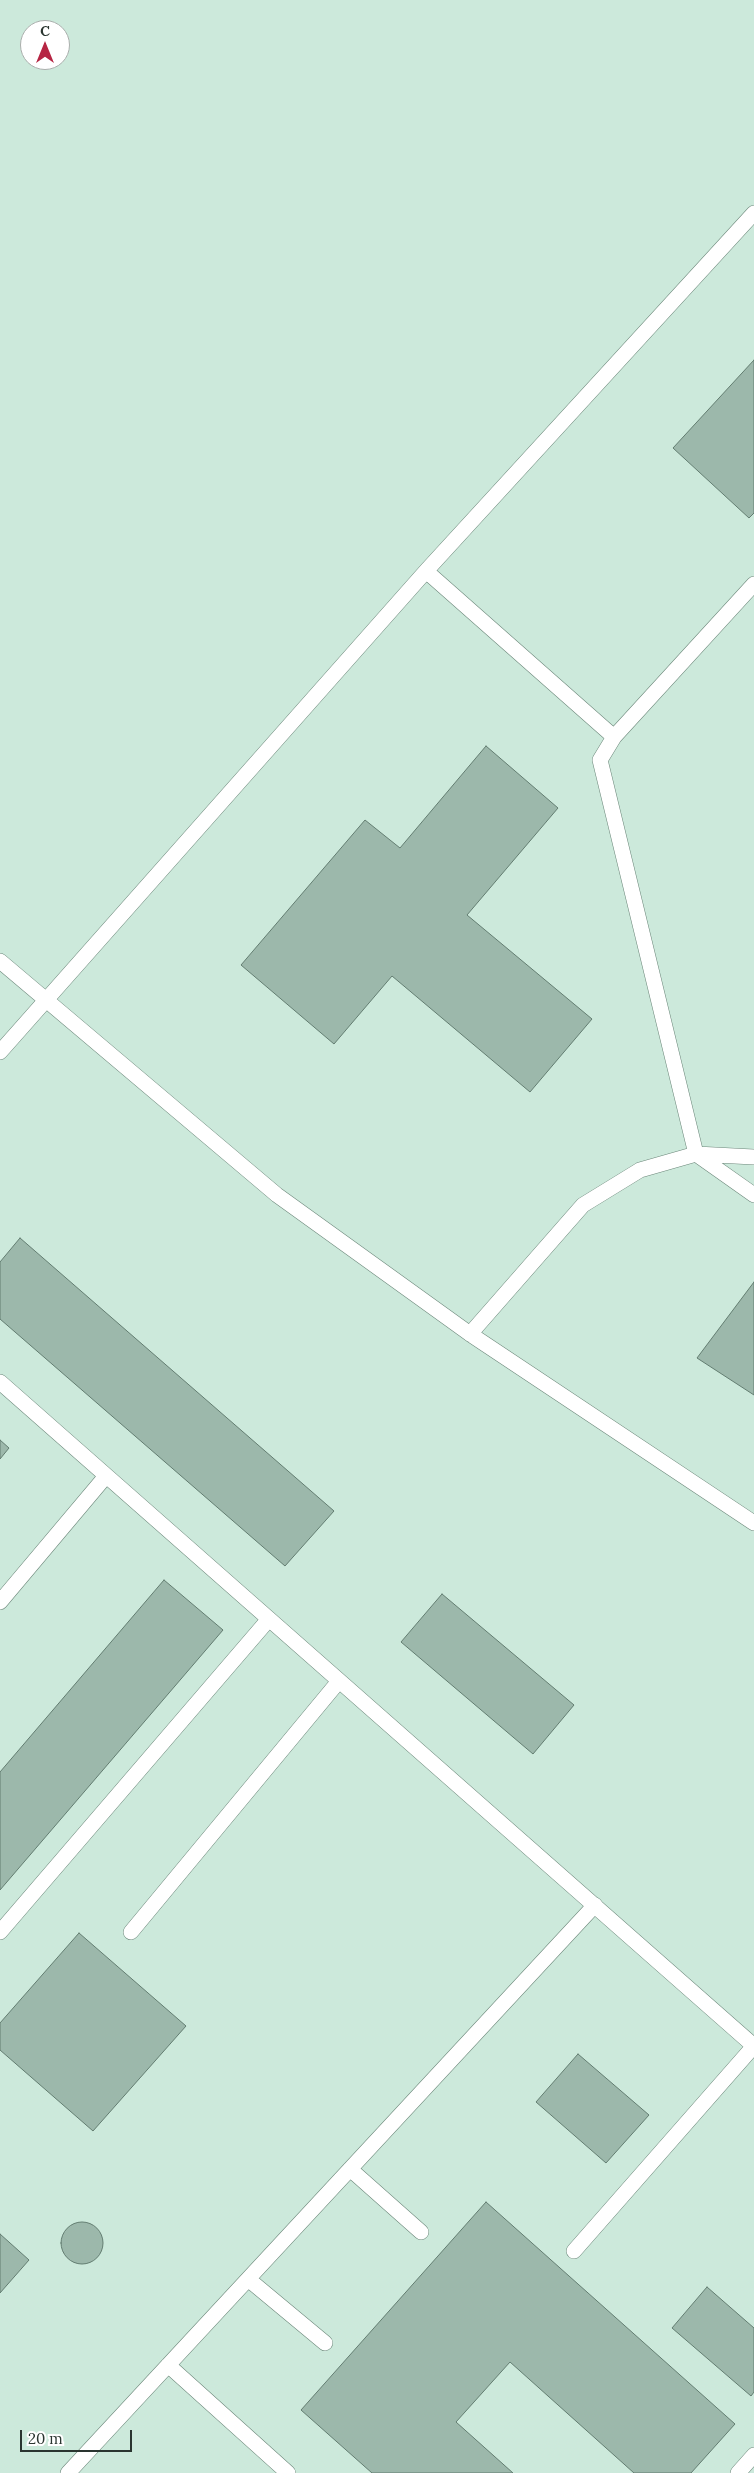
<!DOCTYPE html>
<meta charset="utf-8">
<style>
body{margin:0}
#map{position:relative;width:754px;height:2473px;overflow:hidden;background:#cce9db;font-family:Lora,serif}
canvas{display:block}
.north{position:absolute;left:20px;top:20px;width:50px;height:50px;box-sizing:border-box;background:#fff;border:1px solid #aaaeac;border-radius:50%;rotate:0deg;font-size:14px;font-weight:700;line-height:20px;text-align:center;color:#2a3530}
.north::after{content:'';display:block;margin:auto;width:18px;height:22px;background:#b62543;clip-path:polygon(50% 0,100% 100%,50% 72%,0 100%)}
.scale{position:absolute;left:20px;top:2430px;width:112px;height:22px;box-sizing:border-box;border:2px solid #2a3530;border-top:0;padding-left:6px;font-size:15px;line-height:18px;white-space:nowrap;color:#2a3530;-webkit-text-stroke:4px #fff;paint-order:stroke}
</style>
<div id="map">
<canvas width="754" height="2473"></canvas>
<div class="north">С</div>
<div class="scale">20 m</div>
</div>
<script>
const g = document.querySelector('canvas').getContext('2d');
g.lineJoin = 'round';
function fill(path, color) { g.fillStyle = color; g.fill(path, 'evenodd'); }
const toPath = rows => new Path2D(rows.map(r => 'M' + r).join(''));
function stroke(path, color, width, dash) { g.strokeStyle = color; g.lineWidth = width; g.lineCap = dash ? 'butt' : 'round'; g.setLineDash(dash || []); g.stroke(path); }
const building = toPath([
 [754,360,754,513,749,518,673,448,754,360],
 [486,746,558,808,467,915,592,1019,530,1092,392,976,334,1044,241,965,365,820,400,848,486,746],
 [20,1238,334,1511,285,1566,0,1319,0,1262,20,1238],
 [754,1282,754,1395,697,1358,754,1282],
 [0,1440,9,1448,0,1459,0,1440],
 [164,1580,223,1630,0,1890,0,1772,164,1580],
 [442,1594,574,1705,533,1754,401,1642,442,1594],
 [79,1933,186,2026,93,2131,0,2050,0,2023,79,1933],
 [578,2054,649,2115,606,2163,536,2102,578,2054],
 [486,2202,735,2424,691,2473,634,2473,510,2362,456,2422,513,2473,372,2473,301,2410,486,2202],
 '61 2243a21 21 0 1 1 42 0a21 21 0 1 1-42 0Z',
 [0,2234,29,2260,0,2293,0,2234],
 [707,2287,754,2328,754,2392,751,2396,672,2328,707,2287]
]);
const service = toPath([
 [426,571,614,737,600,760,696,1154,640,1170,583,1205,470,1334],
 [614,737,754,584],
 [0,961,277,1195,470,1334,754,1523],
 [0,1052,426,571,754,213],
 [696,1154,754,1195],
 [696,1154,754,1157],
 [0,1382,754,2046,574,2251],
 [0,1602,106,1476],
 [0,1932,269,1619],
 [131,1932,339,1681],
 [350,2169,421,2232],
 [248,2279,325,2343],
 [168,2365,288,2473],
 [68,2473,595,1905],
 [738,2473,754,2455]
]);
fill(building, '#9cb8ab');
stroke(building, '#637d71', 1);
stroke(service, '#6c877a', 16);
stroke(service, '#fff', 15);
</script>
